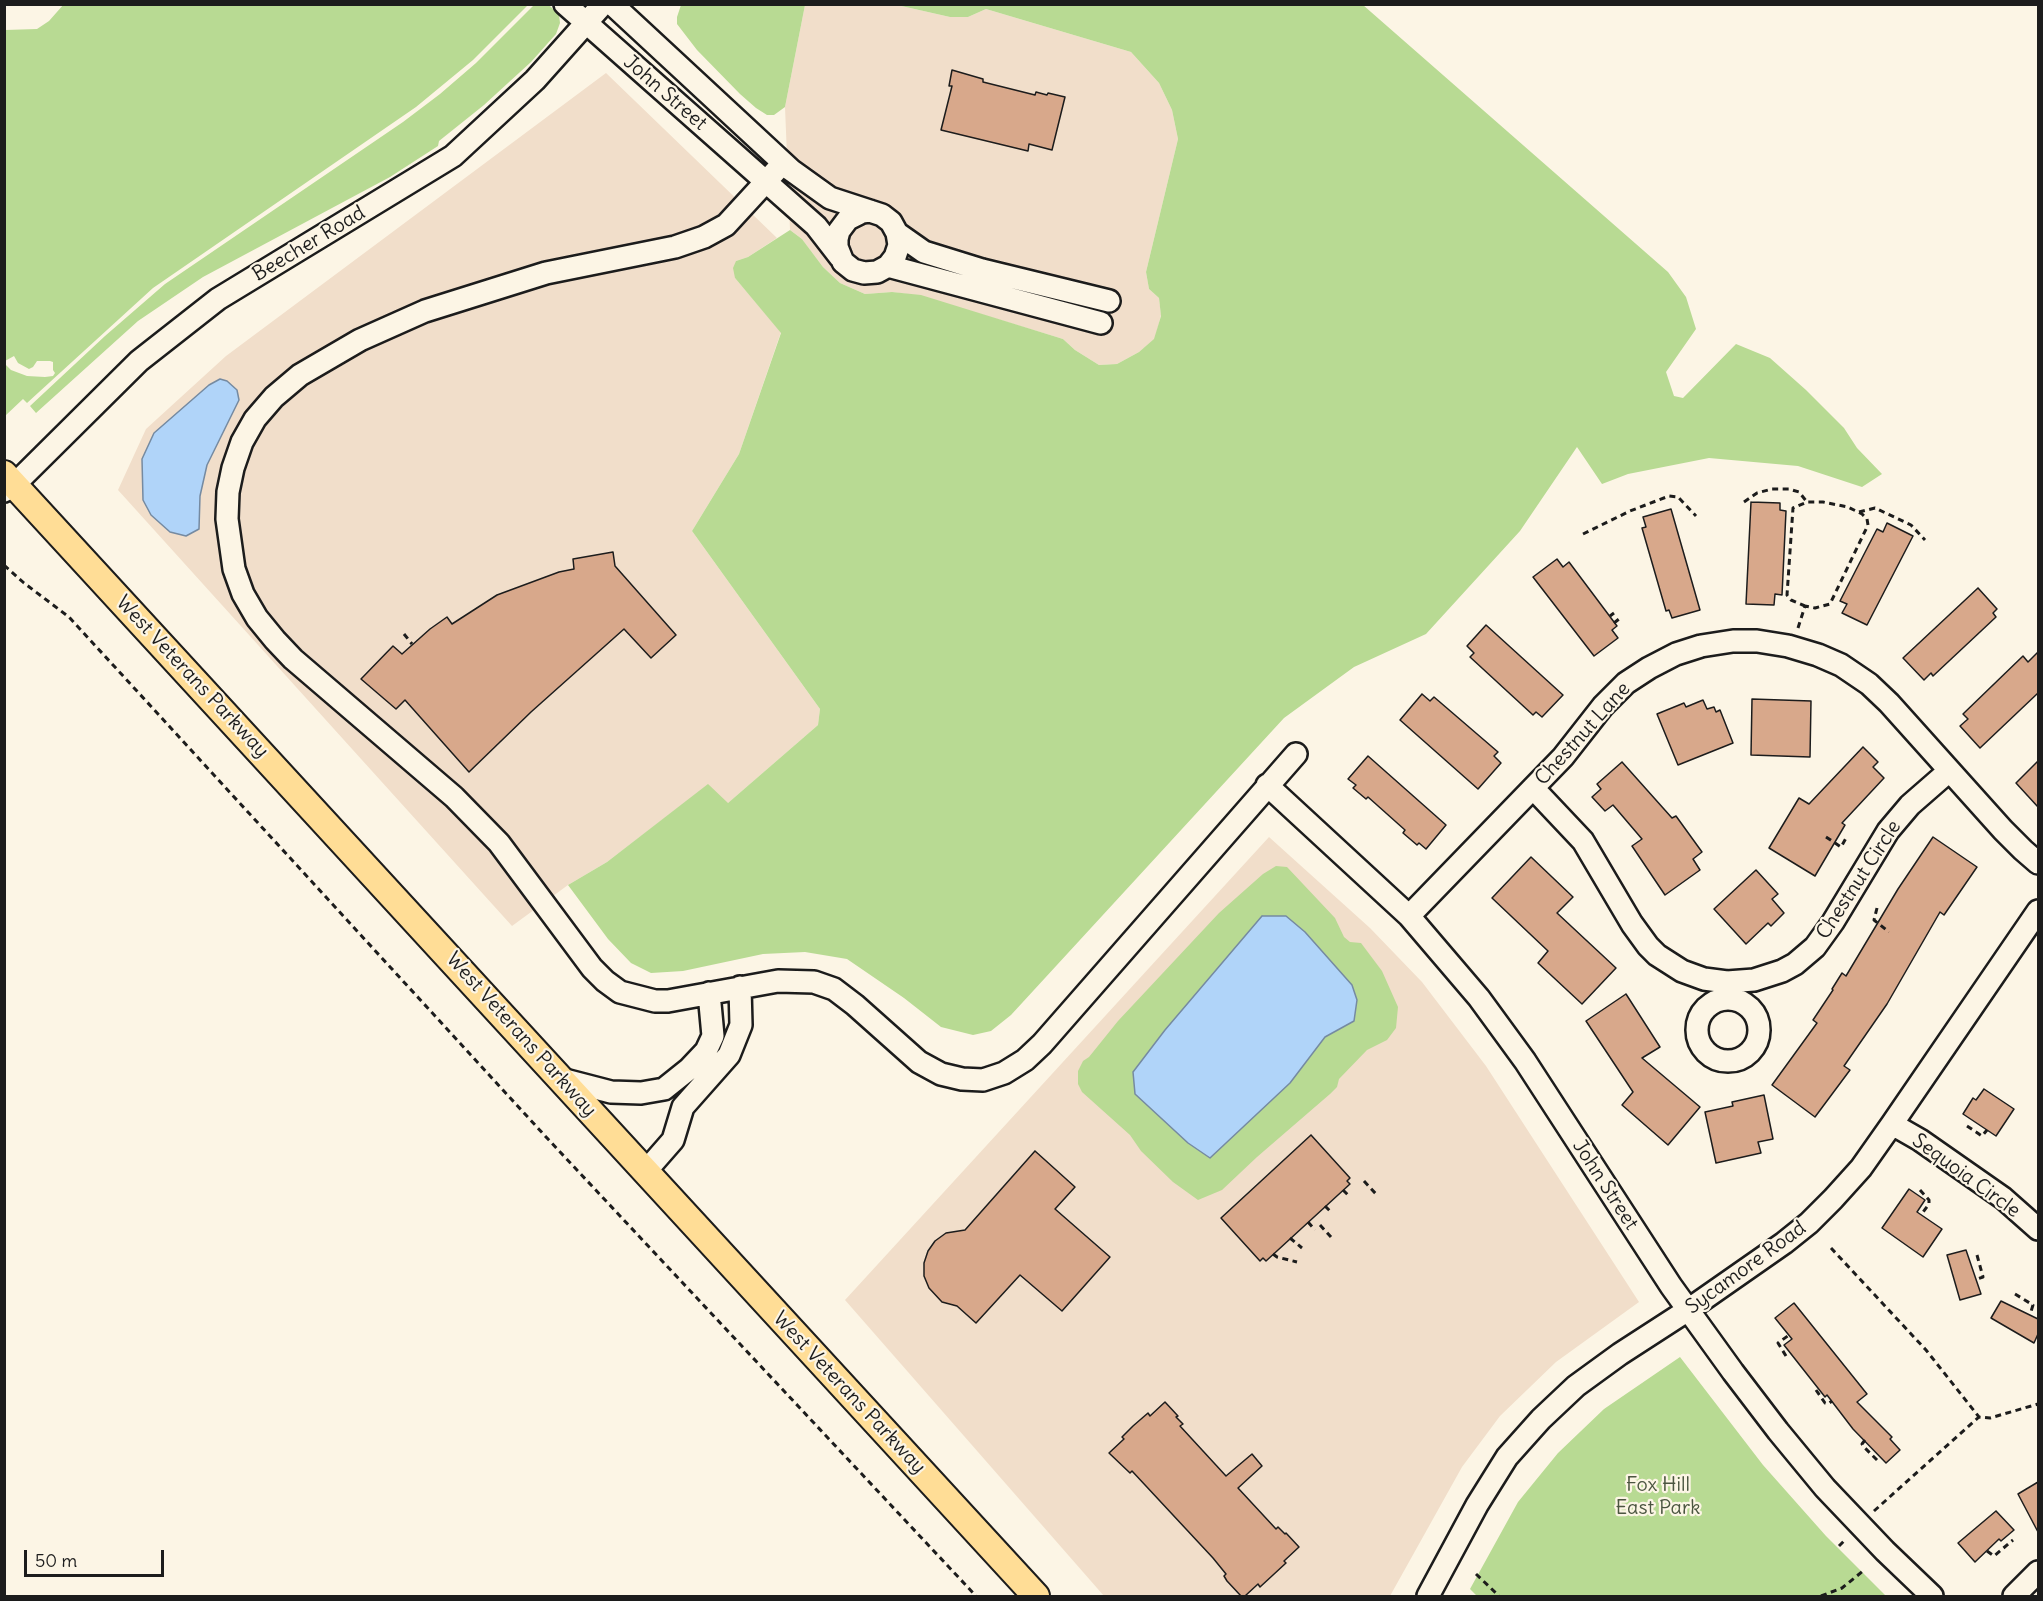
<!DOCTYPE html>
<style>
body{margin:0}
#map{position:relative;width:2043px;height:1601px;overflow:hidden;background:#fcf5e5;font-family:Delius,sans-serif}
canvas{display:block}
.frame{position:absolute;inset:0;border:6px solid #1c1c1c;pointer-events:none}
.scale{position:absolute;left:24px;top:1550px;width:140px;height:27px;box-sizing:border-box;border:3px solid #1c1c1c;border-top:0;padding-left:8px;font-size:18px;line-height:21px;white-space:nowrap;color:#1c1c1c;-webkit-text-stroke:4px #fcf5e5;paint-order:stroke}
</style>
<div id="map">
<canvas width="2043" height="1601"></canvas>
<div class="frame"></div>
<div class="scale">50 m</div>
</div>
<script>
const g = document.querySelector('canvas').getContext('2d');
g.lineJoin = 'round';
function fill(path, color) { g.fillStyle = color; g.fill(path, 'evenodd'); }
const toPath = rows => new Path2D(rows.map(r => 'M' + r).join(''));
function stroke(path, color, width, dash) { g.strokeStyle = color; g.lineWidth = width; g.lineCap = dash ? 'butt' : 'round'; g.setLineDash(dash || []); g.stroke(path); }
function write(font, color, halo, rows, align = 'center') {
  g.font = font + ' Delius,sans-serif'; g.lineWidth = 4.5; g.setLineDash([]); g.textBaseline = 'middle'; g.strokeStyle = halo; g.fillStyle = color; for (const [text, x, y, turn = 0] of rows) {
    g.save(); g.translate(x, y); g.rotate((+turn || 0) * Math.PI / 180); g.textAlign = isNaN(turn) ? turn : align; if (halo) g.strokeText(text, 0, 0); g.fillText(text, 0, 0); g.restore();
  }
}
const built = toPath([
 [805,5,897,5,950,17,968,17,986,9,1131,52,1159,83,1172,110,1178,139,1146,272,1149,289,1159,298,1161,315,1155,339,1139,352,1117,364,1099,365,1075,350,1063,339,921,296,892,292,865,294,840,283,823,267,802,239,790,230,785,107],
 [606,73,777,238,748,257,736,261,735,278,781,332,739,454,692,531,820,709,818,725,727,804,708,785,607,862,568,885,512,926,118,490,146,429,226,356],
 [1269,837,1370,928,1422,982,1486,1066,1639,1302,1556,1362,1500,1416,1462,1467,1390,1596,1104,1596,845,1300]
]);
const green = toPath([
 [64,4,528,4,528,5,473,60,416,107,153,288,27,403,23,399,5,416,5,364,11,370,27,376,45,377,53,376,55,373,53,370,53,362,50,361,37,361,33,367,29,369,18,363,14,356,5,361,5,30,37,29,49,21],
 [534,5,549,5,559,15,560,23,556,34,531,62,484,105,439,141,438,146,390,177,203,277,138,321,36,413,30,406,105,336,165,284,403,122,440,94,476,63],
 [681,5,805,5,785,107,774,115,767,115,756,108,740,94,697,50,677,24,677,17],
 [897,5,1363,5,1668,272,1686,297,1696,329,1666,372,1674,396,1683,398,1736,344,1770,358,1806,390,1844,428,1857,448,1882,474,1862,487,1798,466,1709,458,1628,474,1602,484,1577,447,1520,531,1426,634,1354,667,1284,718,1011,1015,991,1031,973,1035,941,1027,904,998,847,959,805,952,763,954,683,971,651,973,631,963,608,939,568,885,607,862,708,784,728,803,818,725,820,709,692,531,739,454,781,333,735,278,733,268,736,261,748,257,790,230,802,239,823,267,840,283,865,294,892,292,921,295,1063,339,1075,350,1099,365,1117,364,1139,352,1154,339,1161,316,1159,298,1149,289,1146,272,1178,139,1172,110,1159,83,1131,52,986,9,968,17,950,17],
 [1276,866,1287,867,1335,918,1344,937,1350,942,1361,943,1382,971,1398,1007,1396,1028,1387,1040,1367,1050,1339,1079,1337,1087,1330,1094,1257,1157,1222,1190,1198,1200,1173,1182,1141,1151,1130,1135,1082,1092,1078,1084,1078,1071,1083,1061,1089,1057,1118,1021,1219,913,1263,874],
 [1262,916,1286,916,1305,932,1352,985,1357,1001,1354,1021,1325,1037,1290,1083,1210,1158,1165,1030],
 [1680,1357,1763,1465,1826,1536,1886,1596,1477,1596,1470,1589,1518,1502,1558,1453,1604,1409]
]);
const water = toPath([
 [220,379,227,381,237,390,239,400,207,465,200,496,199,529,186,536,170,532,151,515,143,500,142,459,154,433,209,385,220,379],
 [1262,916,1286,916,1305,932,1352,985,1357,1000,1354,1021,1325,1037,1290,1083,1210,1158,1188,1143,1135,1094,1133,1072,1165,1030,1262,916]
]);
const building = toPath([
 [952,70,983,79,983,82,1035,95,1036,92,1047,95,1048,93,1065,97,1052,150,1029,144,1028,151,941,130,952,86,949,86,952,70],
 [1751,502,1780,503,1780,510,1786,511,1782,595,1775,594,1774,605,1746,604,1751,502],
 [1671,509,1700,610,1672,618,1669,610,1666,611,1642,528,1646,527,1643,517,1671,509],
 [1887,523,1913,536,1867,625,1842,613,1847,604,1840,601,1877,529,1883,532,1887,523],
 [613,552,615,566,676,635,651,658,624,629,531,712,469,772,405,700,396,709,361,679,393,646,402,654,430,629,447,617,452,624,497,595,559,572,574,569,573,559,613,552],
 [1557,559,1563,567,1569,562,1617,626,1612,630,1618,638,1594,656,1533,577,1557,559],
 [1978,588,1997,609,1993,613,1996,617,1933,676,1931,673,1924,680,1903,658,1978,588],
 [1486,625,1563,695,1542,717,1536,712,1533,715,1470,657,1474,653,1467,646,1486,625],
 [2038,652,2038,693,1980,748,1960,726,1968,719,1963,714,2023,656,2028,662,2038,652],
 [1422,694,1430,701,1434,697,1498,752,1494,756,1501,763,1478,789,1400,720,1422,694],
 [1752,699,1811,701,1810,757,1751,755,1752,699],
 [1703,700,1707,709,1714,707,1716,712,1720,710,1733,743,1678,765,1657,714,1684,703,1686,707,1703,700],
 [1863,747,1878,762,1873,767,1884,778,1842,823,1845,825,1815,876,1769,848,1799,798,1809,804,1863,747],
 [1368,756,1446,825,1426,849,1419,843,1417,845,1403,833,1405,830,1368,797,1366,799,1353,788,1356,785,1348,779,1368,756],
 [2038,761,2038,807,2016,783,2038,761],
 [1622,762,1672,818,1676,816,1702,852,1693,859,1700,870,1665,895,1632,846,1642,839,1613,805,1605,811,1592,797,1601,789,1597,784,1622,762],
 [1933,837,1977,867,1944,915,1940,912,1887,1004,1844,1066,1850,1070,1815,1117,1772,1085,1817,1023,1813,1020,1833,990,1832,989,1842,973,1846,976,1898,889,1933,837],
 [1531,857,1573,897,1557,913,1616,968,1582,1004,1538,963,1548,951,1492,898,1531,857],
 [1756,870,1778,894,1772,899,1784,913,1771,926,1768,923,1746,944,1714,909,1756,870],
 [1626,994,1660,1047,1642,1058,1700,1107,1668,1145,1622,1105,1633,1092,1586,1021,1626,994],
 [1984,1089,2014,1109,1996,1136,1963,1114,1973,1098,1976,1100,1984,1089],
 [1764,1095,1773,1139,1758,1142,1761,1153,1716,1163,1705,1112,1733,1106,1732,1102,1764,1095],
 [1311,1135,1350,1178,1347,1181,1350,1184,1266,1261,1263,1258,1260,1261,1221,1218,1311,1135],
 [1035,1151,1075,1187,1055,1209,1110,1257,1062,1311,1020,1275,976,1323,957,1306,942,1302,929,1288,924,1276,924,1263,928,1251,935,1241,946,1233,965,1230,1035,1151],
 [1909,1189,1925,1200,1917,1212,1942,1229,1923,1257,1882,1228,1909,1189],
 [1966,1250,1981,1294,1960,1300,1947,1255,1966,1250],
 [2001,1301,2038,1319,2038,1334,2034,1343,1991,1318,2001,1301],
 [1794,1303,1867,1394,1857,1402,1892,1437,1890,1439,1900,1450,1886,1463,1853,1429,1827,1395,1825,1397,1784,1345,1792,1339,1775,1318,1794,1303],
 [1165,1402,1178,1416,1176,1417,1183,1424,1180,1426,1226,1476,1252,1454,1262,1466,1238,1488,1276,1529,1278,1527,1285,1534,1286,1533,1299,1547,1284,1561,1286,1563,1260,1587,1258,1584,1245,1596,1241,1596,1227,1581,1224,1576,1226,1574,1213,1558,1132,1471,1130,1473,1109,1453,1124,1439,1122,1437,1133,1426,1148,1413,1150,1416,1165,1402],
 [2038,1482,2038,1532,2018,1494,2038,1482],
 [1996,1511,2014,1530,2001,1541,1999,1539,1975,1562,1958,1543,1996,1511]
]);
const path = toPath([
 [1744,502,1757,493,1772,489,1789,489,1799,492,1807,502],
 [1859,512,1875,508,1911,525,1925,540],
 [1583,534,1630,511,1669,496,1678,497,1696,516],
 [4,565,24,583,69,617,547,1138,976,1596],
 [1610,616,1614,613],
 [1614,623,1619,619],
 [1798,628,1805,606,1815,608,1830,604,1868,525,1867,519,1862,514,1848,507,1823,502,1807,502,1793,508,1787,595,1791,600,1805,606],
 [404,634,412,644],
 [1826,837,1841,847,1846,838],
 [1877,908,1874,920,1889,932],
 [1967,1126,1982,1136,1987,1130],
 [1364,1181,1376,1194],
 [1343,1190,1349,1196],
 [1920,1190,1929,1200,1929,1204,1921,1215],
 [1325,1206,1332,1213],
 [1308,1222,1315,1230],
 [1320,1225,1331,1237],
 [1290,1238,1302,1248],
 [1831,1248,1926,1350,1979,1417],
 [1273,1254,1277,1257,1297,1262],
 [1977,1255,1983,1277,1977,1279],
 [2015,1294,2033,1305,2030,1315],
 [1786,1356,1778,1343,1789,1335],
 [1816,1390,1825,1403,1828,1404,1832,1401],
 [1865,1440,1862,1444,1865,1448,1878,1461],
 [1874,1511,1979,1417,1990,1418,2038,1404],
 [1839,1546,1846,1539],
 [1987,1551,1994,1556,2013,1540],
 [1476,1574,1499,1596],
 [1821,1596,1842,1588,1863,1571]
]);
const minor = toPath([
 [565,4,816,226,840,257],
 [612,4,791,170,830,198,882,215,891,222,897,233,899,245,895,257,888,266,877,272,864,273,853,270,843,262,837,247,837,239,839,231,848,219,862,212,870,211],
 [783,163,726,225,704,237,675,247,546,273,425,311,360,340,300,375,274,397,255,419,242,442,233,468,228,492,227,519,234,569,243,594,257,618,275,640,293,659,454,797,499,843,592,968,605,981,620,992,655,1001,668,1001,778,981,814,982,834,989,855,1005,919,1062,941,1074,962,1079,983,1080,1004,1073,1025,1060,1042,1044,1296,754],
 [897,233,924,252,982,270,1109,301],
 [888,266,1101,323],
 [4,491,14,485,139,361,218,299,453,156,535,80,603,4],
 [1267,785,1409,916,1479,998,1525,1061,1671,1286,1733,1372,1778,1431,1825,1488,1885,1551,1932,1596],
 [1533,788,1583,841,1632,924,1648,946,1657,955,1682,971,1704,979,1727,982,1754,980,1782,971,1795,964,1815,947,1833,922,1888,831,1910,805,1949,771],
 [1409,916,1563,757,1603,706,1626,683,1649,668,1676,654,1701,646,1733,641,1757,641,1788,646,1818,655,1841,665,1869,684,1889,703,2003,830,2023,850,2038,863],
 '1697 1030a31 31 0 1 1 62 0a31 31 0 1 1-62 0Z',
 [561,1079,611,1092,641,1093,664,1089,689,1069,706,1051,713,1036,709,993],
 [1892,1124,1920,1140,2003,1198,2038,1229],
 [645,1172,673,1140,683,1107,729,1055,741,1025,740,987],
 [1428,1596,1477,1505,1507,1457,1541,1419,1576,1386,1620,1354,1688,1310,1784,1243,1809,1223,1833,1199,1861,1168,1892,1124,2038,911],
 [2014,1596,2038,1572]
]);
const major = toPath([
 [4,474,1036,1596]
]);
const streetNames = [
 ["John Street",665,93,41],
 ["Beecher Road",309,244,-31],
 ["West Veterans Parkway",192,677,47],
 ["Chestnut Lane",1583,734,-48],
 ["Chestnut Circle",1859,880,-57],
 ["West Veterans Parkway",521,1035,48],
 ["Sequoia Circle",1966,1176,36],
 ["John Street",1605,1185,57],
 ["Sycamore Road",1746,1268,-36],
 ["West Veterans Parkway",849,1393,47]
];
const parkNames = [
 ["Fox Hill",1658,1485],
 ["East Park",1658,1508]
];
fill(built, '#f1deca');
fill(green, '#b8da93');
fill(water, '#b0d4f9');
stroke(water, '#758aa1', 1.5);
fill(building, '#d8a88b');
stroke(building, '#1c1c1c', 1.5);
stroke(minor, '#1c1c1c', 26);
stroke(major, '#1c1c1c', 30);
stroke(path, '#1c1c1c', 3, [6, 4.5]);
stroke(minor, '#fcf5e5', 21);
stroke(major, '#ffdd96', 26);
write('20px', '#1c1c1c', '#fcf5e5', streetNames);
write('20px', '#4b5540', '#fcf5e5', parkNames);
</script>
